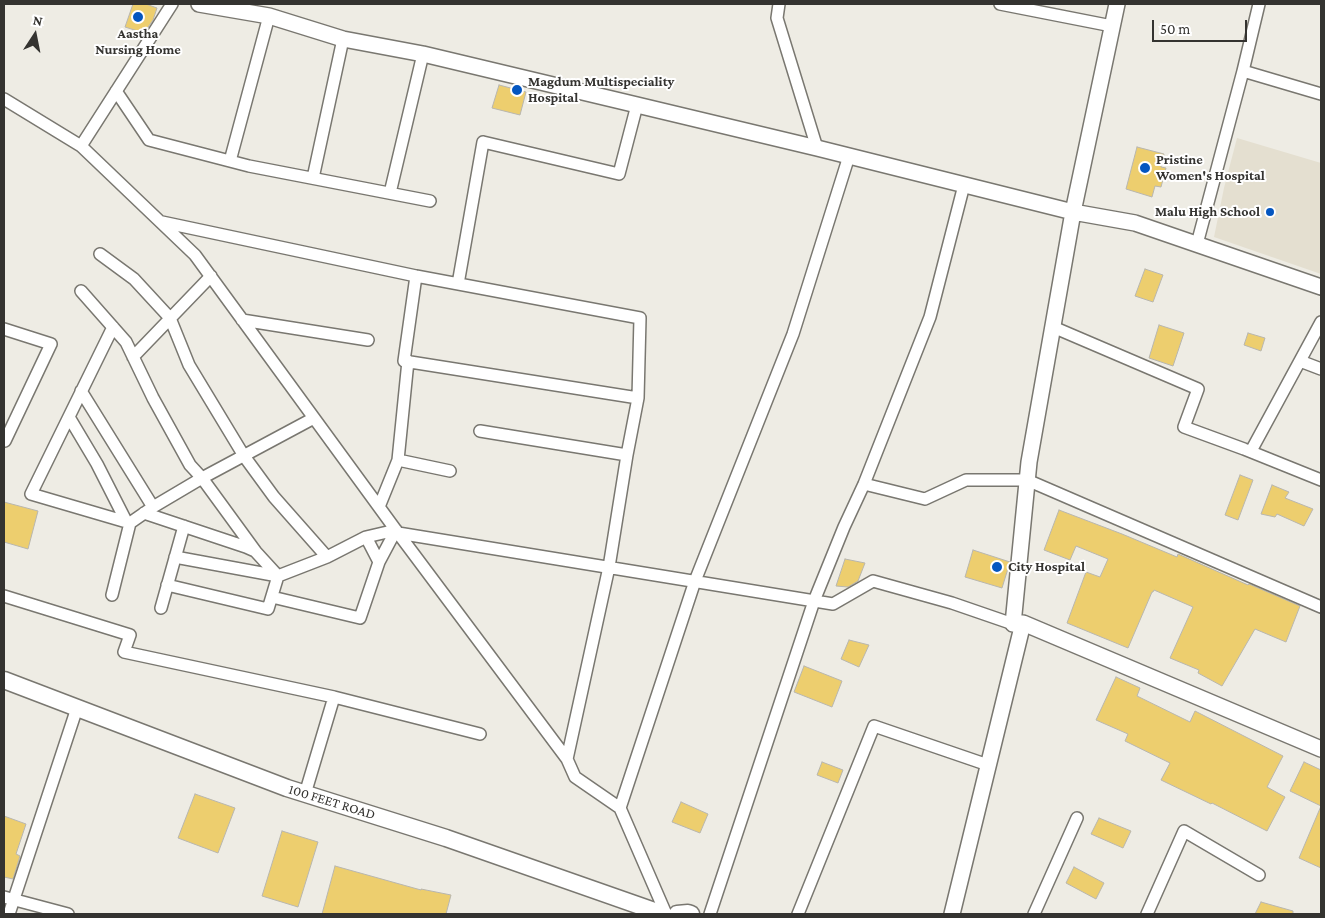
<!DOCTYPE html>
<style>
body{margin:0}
#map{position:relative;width:1325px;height:918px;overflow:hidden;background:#eeece4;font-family:"Crimson Pro",serif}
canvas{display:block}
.frame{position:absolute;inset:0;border:5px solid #343330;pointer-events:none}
.north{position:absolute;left:10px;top:10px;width:50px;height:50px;-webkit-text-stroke:4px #fff;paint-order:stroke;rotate:11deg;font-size:14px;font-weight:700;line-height:20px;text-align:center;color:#343330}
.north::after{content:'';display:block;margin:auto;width:18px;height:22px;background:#343330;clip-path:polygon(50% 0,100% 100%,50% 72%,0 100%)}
.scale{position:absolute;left:1152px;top:20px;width:95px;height:22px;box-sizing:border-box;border:2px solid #343330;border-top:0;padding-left:6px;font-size:15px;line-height:18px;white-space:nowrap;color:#343330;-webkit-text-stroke:4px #fff;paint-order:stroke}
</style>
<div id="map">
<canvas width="1325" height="918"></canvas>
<div class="frame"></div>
<div class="north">N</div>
<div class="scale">50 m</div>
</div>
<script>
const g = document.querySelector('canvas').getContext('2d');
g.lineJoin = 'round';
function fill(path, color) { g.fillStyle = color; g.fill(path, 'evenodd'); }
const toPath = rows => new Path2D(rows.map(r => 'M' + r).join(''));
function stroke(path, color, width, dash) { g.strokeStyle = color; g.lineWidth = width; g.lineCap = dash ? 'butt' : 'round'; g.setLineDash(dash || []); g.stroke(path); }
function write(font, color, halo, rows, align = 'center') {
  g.font = font + ' "Crimson Pro",serif'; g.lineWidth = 4; g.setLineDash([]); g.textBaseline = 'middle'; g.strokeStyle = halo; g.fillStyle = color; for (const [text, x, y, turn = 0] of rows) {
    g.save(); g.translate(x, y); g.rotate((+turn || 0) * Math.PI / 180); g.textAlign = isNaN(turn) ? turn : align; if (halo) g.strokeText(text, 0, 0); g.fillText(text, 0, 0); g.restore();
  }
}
const built = toPath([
 [1237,138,1321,163,1321,274,1214,237,1224,188]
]);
const building = toPath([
 [133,4,146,4,157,8,153,20,144,33,125,27,133,4],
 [499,85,526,92,520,115,492,108,499,85],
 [1137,147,1164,154,1161,167,1166,168,1161,187,1155,186,1152,197,1126,189,1137,147],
 [1145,269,1163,275,1153,302,1135,296,1145,269],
 [1159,325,1184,333,1173,366,1149,358,1159,325],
 [1248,333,1265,338,1261,351,1244,345,1248,333],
 [1240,475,1253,480,1238,520,1225,515,1240,475],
 [1272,485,1289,492,1285,498,1313,509,1304,526,1277,514,1275,517,1261,514,1272,485],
 [4,502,38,511,28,549,4,542,4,502],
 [1059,510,1122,534,1177,557,1178,554,1248,585,1249,584,1300,606,1286,642,1255,629,1222,686,1198,673,1199,670,1170,658,1193,607,1154,590,1153,592,1152,592,1128,648,1067,623,1086,572,1100,577,1108,559,1076,546,1070,560,1044,550,1059,510],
 [973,550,1010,562,1002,588,965,577,973,550],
 [845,559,865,563,858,581,848,587,836,586,845,559],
 [849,640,869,645,859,667,841,659,849,640],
 [804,666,842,681,832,707,794,692,804,666],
 [1116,677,1140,688,1137,696,1190,722,1195,711,1283,756,1267,787,1285,797,1267,831,1212,803,1211,804,1161,780,1170,763,1125,741,1128,734,1096,720,1116,677],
 [822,762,843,770,838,783,817,775,822,762],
 [1304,762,1321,770,1321,868,1299,858,1321,806,1290,791,1304,762],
 [195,794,235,808,218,853,178,838,195,794],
 [681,802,708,814,700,833,672,822,681,802],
 [4,816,26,824,16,854,20,856,13,879,4,877,4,816],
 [1099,818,1131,831,1123,848,1091,834,1099,818],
 [282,831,318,842,298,907,262,896,282,831],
 [335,866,421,890,421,889,451,895,446,914,322,914,335,866],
 [1074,867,1104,883,1096,899,1066,883,1074,867],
 [1261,902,1293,911,1293,914,1255,914,1261,902]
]);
const minor = toPath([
 [779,4,777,18,817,148],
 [1000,4,1112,26],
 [1259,4,1243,71,1321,94],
 [116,91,149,140,249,166,430,201],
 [4,99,81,146,195,255,398,533,567,759,575,777,620,808,666,914],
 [81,146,172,4],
 [230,161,269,16],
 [313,178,343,39],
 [390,193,423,54],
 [162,222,416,276,640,318,638,398,627,455,609,567,567,759],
 [1197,244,1243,71],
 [100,254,134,279,170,318,189,365,244,456,274,497,327,557],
 [416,276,404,361,638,398],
 [458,284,483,142,619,174,637,105],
 [81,291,126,342,153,398,190,465,202,478,256,552,278,576,327,557,366,537,396,530],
 [242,320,368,340],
 [113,327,31,494,130,523],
 [1053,327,1198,389,1184,427,1244,449,1321,480],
 [4,329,51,344,5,441],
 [133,357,211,276],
 [1300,361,1321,369],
 [81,391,153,507],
 [69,417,97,464,126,521],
 [480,431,627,455],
 [1251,451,1321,322],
 [398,460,450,471],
 [864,484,925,499,966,480,1027,480,1321,607],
 [379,507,398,460,408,361],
 [144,513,246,547,255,551],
 [398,533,833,604,873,581,952,603,1013,624],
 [379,562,396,530],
 [167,585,268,609,278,576,175,557],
 [112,595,130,523,153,507,202,478,314,418],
 [4,596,130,635,124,652,334,697,480,734],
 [272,597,360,618,379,562,366,537],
 [161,608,184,526],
 [305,794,334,697],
 [620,808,695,581,793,334,849,156],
 [4,897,68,914],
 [9,914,77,708],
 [710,914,814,601,844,527,864,484,930,317,964,185],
 [798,914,874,726,988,765],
 [1034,914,1077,818],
 [1147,914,1184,831,1259,875]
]);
const tertiary = toPath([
 [199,4,269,16,343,39,423,54,637,105,817,148,1073,212,1135,223,1321,287],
 [1117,4,1073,212,1029,462,1013,624,1023,623,1321,749],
 [952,914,1023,623]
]);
const secondary = toPath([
 [4,680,287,788,446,838,663,914],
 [677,914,688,913,691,914]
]);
const markers = [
 [138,17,6,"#0456c0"],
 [517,90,6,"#0456c0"],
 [1145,168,6,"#0456c0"],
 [1270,212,5,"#0456c0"],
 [997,567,6,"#0456c0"]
];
const poiNames = [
 ["Aastha",138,34,"center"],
 ["Nursing Home",138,50,"center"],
 ["Magdum Multispeciality",528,82],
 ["Hospital",528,98],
 ["Pristine",1156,160],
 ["Women's Hospital",1156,176],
 ["Malu High School",1260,212,"right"],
 ["City Hospital",1008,567]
];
const streetNames = [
 ["100 FEET ROAD",332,802,17]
];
fill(built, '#e4dfd0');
fill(building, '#edce6e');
stroke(building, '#b8b6ae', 1);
stroke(minor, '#797770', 14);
stroke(tertiary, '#797770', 18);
stroke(secondary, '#797770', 19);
stroke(minor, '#fff', 11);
stroke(tertiary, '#fff', 15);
stroke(secondary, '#fff', 16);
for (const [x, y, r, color] of markers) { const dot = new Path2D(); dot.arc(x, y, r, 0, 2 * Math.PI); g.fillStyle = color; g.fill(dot); stroke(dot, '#fff', 2); }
write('bold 14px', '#343330', '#fff', poiNames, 'left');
write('14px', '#343330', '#fff', streetNames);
</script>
